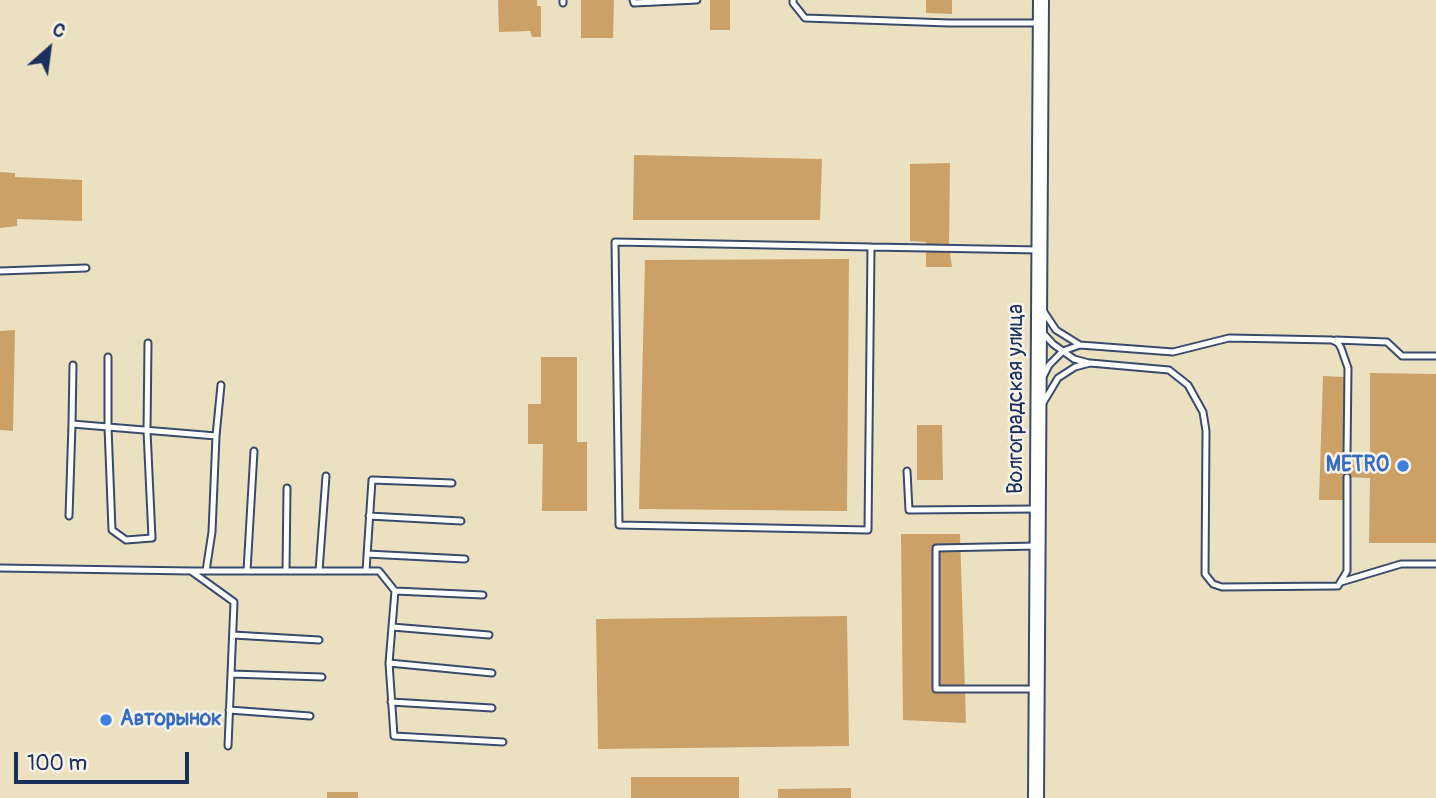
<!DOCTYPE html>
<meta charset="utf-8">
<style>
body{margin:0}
#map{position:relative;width:1436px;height:798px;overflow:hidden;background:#ebe1c0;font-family:Pangolin,sans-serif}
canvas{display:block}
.north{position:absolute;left:14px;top:14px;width:70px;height:70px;-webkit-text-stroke:5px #f7f3e8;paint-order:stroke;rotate:28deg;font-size:19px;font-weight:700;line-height:28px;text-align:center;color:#1b2f5e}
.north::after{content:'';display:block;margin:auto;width:24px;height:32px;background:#1b2f5e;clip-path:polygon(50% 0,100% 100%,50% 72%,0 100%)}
.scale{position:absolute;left:14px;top:752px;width:175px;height:32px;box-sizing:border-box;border:4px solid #1b2f5e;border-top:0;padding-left:9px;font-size:21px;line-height:24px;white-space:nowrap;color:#1b2f5e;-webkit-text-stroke:5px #f7f3e8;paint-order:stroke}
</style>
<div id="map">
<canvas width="1436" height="798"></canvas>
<div class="north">С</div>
<div class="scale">100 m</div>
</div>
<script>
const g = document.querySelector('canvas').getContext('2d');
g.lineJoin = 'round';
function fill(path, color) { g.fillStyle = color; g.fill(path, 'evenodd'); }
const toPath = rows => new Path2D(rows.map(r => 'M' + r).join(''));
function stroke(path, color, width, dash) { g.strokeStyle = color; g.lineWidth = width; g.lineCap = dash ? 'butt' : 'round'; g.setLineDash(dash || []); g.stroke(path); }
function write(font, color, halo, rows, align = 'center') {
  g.font = font + ' Pangolin,sans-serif'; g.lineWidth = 5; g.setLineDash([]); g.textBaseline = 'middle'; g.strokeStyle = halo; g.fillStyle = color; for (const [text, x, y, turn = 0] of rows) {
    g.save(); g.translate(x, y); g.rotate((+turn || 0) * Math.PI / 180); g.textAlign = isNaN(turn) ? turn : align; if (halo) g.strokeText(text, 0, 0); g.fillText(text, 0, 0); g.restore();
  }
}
const building = toPath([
 [498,0,537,0,537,6,541,6,541,37,532,37,530,31,499,32],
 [581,0,614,0,613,38,581,38],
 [710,0,730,0,730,30,710,30],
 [926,0,952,0,952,14,926,13],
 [634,155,822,159,820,220,633,220],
 [950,163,949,247,952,267,926,267,926,242,910,241,910,164],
 [0,172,15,173,15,177,82,180,82,221,17,219,17,226,0,228],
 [849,259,847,511,639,509,645,260],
 [15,330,13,431,0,430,0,331],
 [541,357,577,357,577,442,587,442,587,511,542,511,543,444,528,444,528,404,541,404],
 [1370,373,1436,374,1436,543,1369,543,1370,478,1343,477,1343,500,1319,500,1323,376,1345,377,1344,454,1370,455],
 [917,425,942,425,943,480,917,480],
 [901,534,960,534,966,723,903,720],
 [847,616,849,746,598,749,596,619],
 [631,777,739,777,739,798,631,798],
 [851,788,851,798,778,798,778,789],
 [327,792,358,792,358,798,327,798]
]);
const lane = toPath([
 [633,0,634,3,697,0],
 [793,0,793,3,805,18,949,23,1039,23],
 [563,3,563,0],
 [871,247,615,242,619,525,868,530,871,247,1039,250],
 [0,271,86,268],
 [1044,312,1056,330,1080,345,1173,352,1229,338,1332,340,1338,343,1341,348,1348,368,1347,454],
 [1043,333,1053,344,1074,359,1089,363],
 [1336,340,1387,342,1402,356,1436,356],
 [108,357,108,427,112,530,126,540,152,538,147,431,148,343],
 [73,365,72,424,216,436,212,532,206,571],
 [1044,375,1049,365,1063,351,1080,345],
 [1043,403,1058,378,1075,367,1090,363,1169,370,1188,385,1203,412,1206,431,1205,574,1213,584,1222,587,1338,586,1347,571,1347,477],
 [216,436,221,385],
 [907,471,909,510,1038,509],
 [69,516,72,424],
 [369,516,461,521],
 [367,554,465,559],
 [0,568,191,571,234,602,228,746],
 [191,571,379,571,395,591,389,663,394,736,503,742],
 [247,571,254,451],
 [286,571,287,488],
 [319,571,326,476],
 [366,571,372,480,452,483],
 [1341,582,1401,564,1436,564],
 [395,591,483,595],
 [392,627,489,635],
 [233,635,319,640],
 [389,663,492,673],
 [231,674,322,677],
 [1037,689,936,689,936,548,1037,546],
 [391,702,492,708],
 [229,710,310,716]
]);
const secondary = toPath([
 [1036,798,1041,0]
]);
const markers = [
 [1403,466,7,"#3f7fe0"],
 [106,720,7,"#3f7fe0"]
];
const streetNames = [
 ["Волгоградская улица",1017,399,-90]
];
const shopNames = [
 ["METRO",1389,466],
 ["Авторынок",120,720,"left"]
];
fill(building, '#cca167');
stroke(lane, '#3a4a6d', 9);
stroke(secondary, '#3a4a6d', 18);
stroke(lane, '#fff', 5);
stroke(secondary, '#fff', 14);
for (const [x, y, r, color] of markers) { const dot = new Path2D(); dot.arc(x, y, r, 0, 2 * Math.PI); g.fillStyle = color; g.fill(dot); stroke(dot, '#f7f3e8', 2.5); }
write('21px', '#1b2f5e', '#f7f3e8', streetNames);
write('bold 21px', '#366cbe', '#f7f3e8', shopNames, 'right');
</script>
